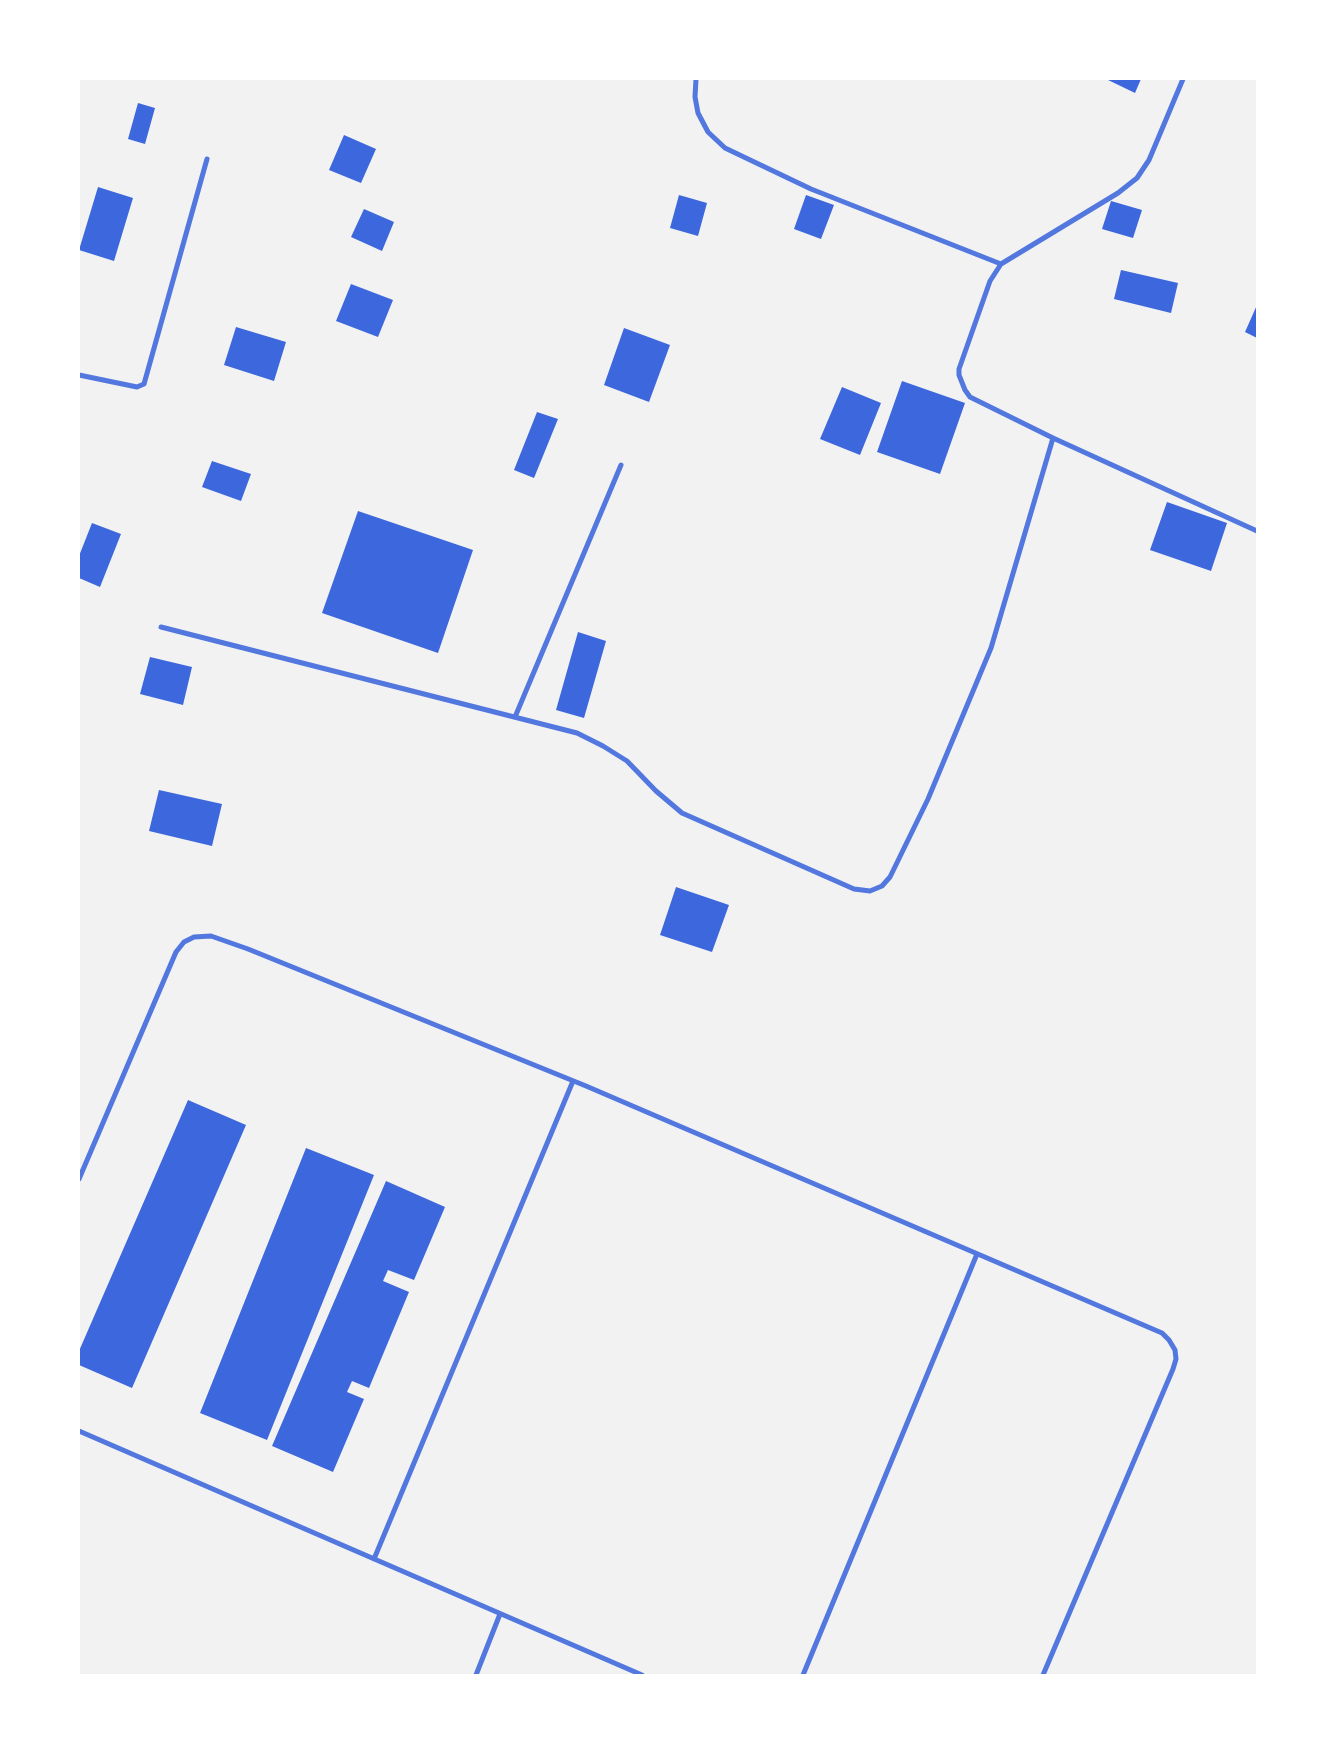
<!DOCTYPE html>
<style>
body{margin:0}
#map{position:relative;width:1336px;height:1754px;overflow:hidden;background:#f2f2f2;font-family:Cabin,sans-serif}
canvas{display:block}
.frame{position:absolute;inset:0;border:80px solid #fff;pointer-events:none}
</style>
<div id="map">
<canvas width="1336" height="1754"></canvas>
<div class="frame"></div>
</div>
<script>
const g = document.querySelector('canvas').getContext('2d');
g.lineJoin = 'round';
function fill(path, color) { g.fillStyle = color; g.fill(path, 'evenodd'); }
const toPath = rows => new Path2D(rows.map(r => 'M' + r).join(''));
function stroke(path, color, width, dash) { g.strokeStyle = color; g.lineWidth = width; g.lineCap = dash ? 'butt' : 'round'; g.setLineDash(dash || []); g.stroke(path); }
const building = toPath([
 [1106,79,1141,79,1135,93],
 [138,103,155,108,145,144,128,139],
 [344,135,376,149,361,183,329,170],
 [98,187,133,198,114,261,79,250],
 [679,195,707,203,698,236,670,228],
 [806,195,834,205,821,239,794,229],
 [1111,201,1142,210,1133,238,1102,229],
 [364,209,394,222,382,251,351,237],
 [1121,270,1178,283,1171,313,1114,299],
 [351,284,393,300,378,337,336,321],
 [1257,305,1257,338,1245,332],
 [236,327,286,342,274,381,224,365],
 [624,328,670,345,649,402,604,385],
 [902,381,965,403,940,474,877,452],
 [842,387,881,403,860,455,820,439],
 [537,412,558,419,534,478,514,470],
 [212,461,251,474,241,501,202,487],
 [1167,502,1227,523,1211,571,1150,550],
 [358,511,473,550,438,653,322,613],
 [92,523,121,534,100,587,79,578,79,556],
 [578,632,606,641,584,718,556,710],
 [150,657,192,667,183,705,140,694],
 [159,790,222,804,212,846,149,831],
 [676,887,729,905,712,952,660,935],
 [188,1100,246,1125,132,1388,79,1365,79,1351],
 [306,1148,374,1175,267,1440,200,1413],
 [386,1181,445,1207,414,1280,388,1270,383,1281,409,1292,369,1388,352,1381,347,1392,364,1399,333,1472,272,1446]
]);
const minor = toPath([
 [696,79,695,97,698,113,708,132,725,148,811,189,1001,264],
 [1183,79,1149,160,1137,178,1118,193,1001,264,990,281,959,369,959,375,965,390,970,397,1053,438,1257,531],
 [79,375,137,387,144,384,207,159],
 [161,627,577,733,603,746,627,761,656,791,682,813,854,889,870,891,882,886,890,877,928,799,991,648,1053,438],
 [515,717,621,465],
 [79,1179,176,952,184,942,194,937,211,936,248,949,586,1086,1162,1333,1169,1340,1175,1350,1176,1359,1173,1369,1043,1675],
 [79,1431,642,1675],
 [374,1559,573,1081],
 [476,1675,500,1614],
 [803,1675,977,1254]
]);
fill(building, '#3d67dc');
stroke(minor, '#5277de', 5);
</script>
